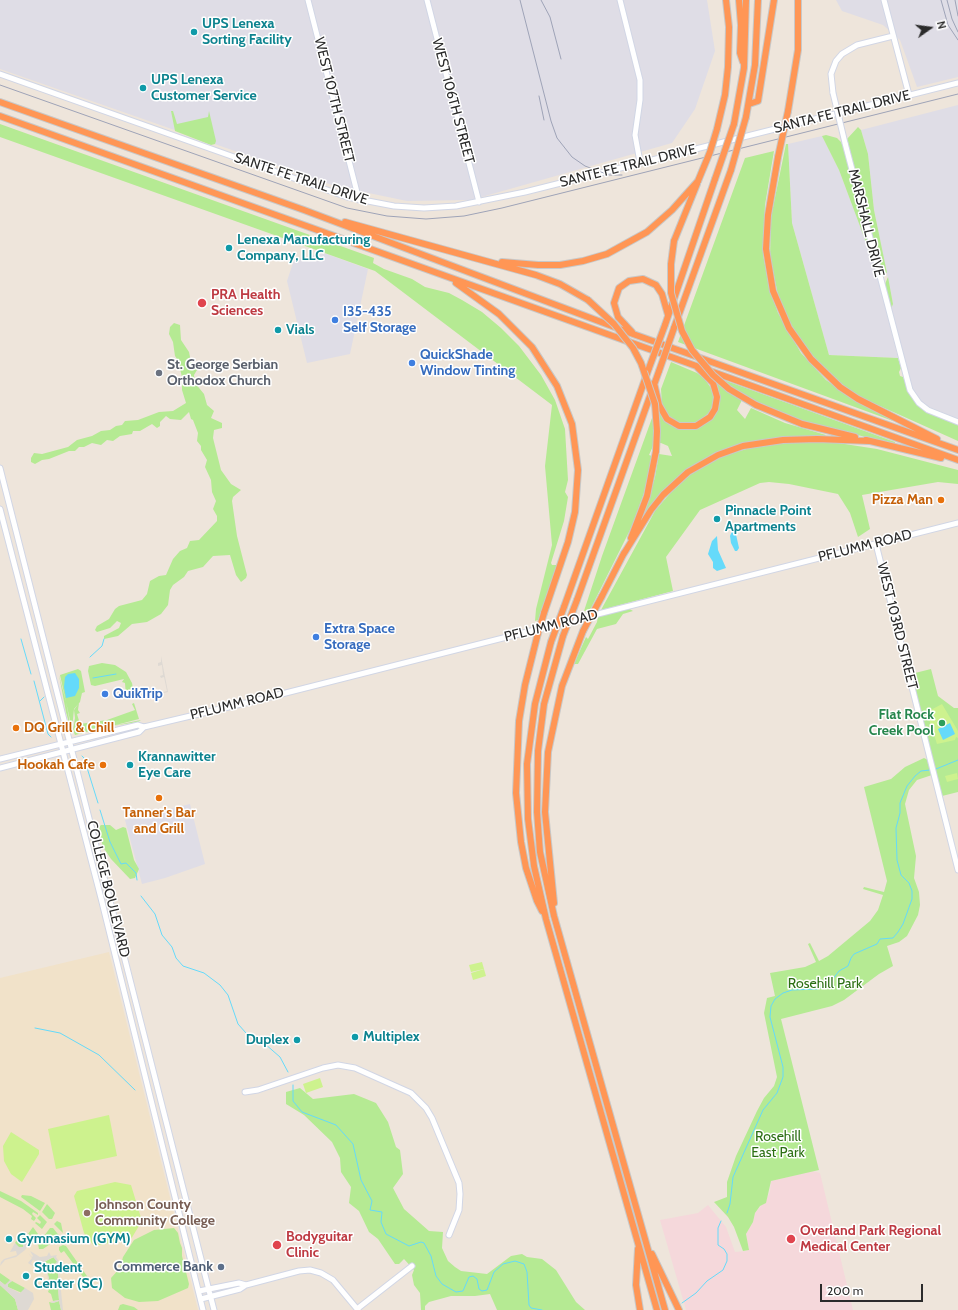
<!DOCTYPE html>
<style>
body{margin:0}
#map{position:relative;width:958px;height:1310px;overflow:hidden;background:#eee5db;font-family:Cabin,sans-serif}
canvas{display:block}
.north{position:absolute;left:910px;top:8px;width:40px;height:40px;-webkit-text-stroke:3px #fff;paint-order:stroke;rotate:76deg;font-size:11px;font-weight:700;line-height:16px;text-align:center;color:#2b2b2b}
.north::after{content:'';display:block;margin:auto;width:14px;height:18px;background:#2b2b2b;clip-path:polygon(50% 0,100% 100%,50% 72%,0 100%)}
.scale{position:absolute;left:820px;top:1284px;width:103px;height:18px;box-sizing:border-box;border:2px solid #2b2b2b;border-top:0;padding-left:5px;font-size:12px;line-height:14px;white-space:nowrap;color:#2b2b2b;-webkit-text-stroke:3px #fff;paint-order:stroke}
</style>
<div id="map">
<canvas width="958" height="1310"></canvas>
<div class="north">N</div>
<div class="scale">200 m</div>
</div>
<script>
const g = document.querySelector('canvas').getContext('2d');
g.lineJoin = 'round';
function fill(path, color) { g.fillStyle = color; g.fill(path, 'evenodd'); }
const toPath = rows => new Path2D(rows.map(r => 'M' + r).join(''));
function stroke(path, color, width, dash) { g.strokeStyle = color; g.lineWidth = width; g.lineCap = dash ? 'butt' : 'round'; g.setLineDash(dash || []); g.stroke(path); }
function write(font, color, halo, rows, align = 'center') {
  g.font = font + ' Cabin,sans-serif'; g.lineWidth = 3; g.setLineDash([]); g.textBaseline = 'middle'; g.strokeStyle = halo; g.fillStyle = color; for (const [text, x, y, turn = 0] of rows) {
    g.save(); g.translate(x, y); g.rotate((+turn || 0) * Math.PI / 180); g.textAlign = isNaN(turn) ? turn : align; if (halo) g.strokeText(text, 0, 0); g.fillText(text, 0, 0); g.restore();
  }
}
const industrial = toPath([
 [0,0,707,0,715,51,695,109,672,143,471,200,407,201,335,186,0,69],
 [836,0,958,0,958,77,917,87,900,40,883,25,842,11],
 [958,105,958,419,925,405,917,397,909,382,891,309,893,304,874,210,868,154,861,130],
 [822,136,839,170,875,266,898,358,829,355,792,223,788,144],
 [324,253,368,269,350,354,307,363,287,281,294,260],
 [190,804,205,864,165,878,142,884,125,820]
]);
const education = toPath([
 [109,952,198,1310,0,1310,0,978]
]);
const medical = toPath([
 [813,1171,820,1173,853,1310,686,1310,660,1220,698,1213,708,1205,726,1227,735,1252,746,1251,749,1249,746,1234,753,1222,755,1213,766,1200,770,1192,771,1181]
]);
const green = toPath([
 [171,111,173,111,177,124,208,117,209,111,216,141,215,144,211,145,175,131],
 [0,124,374,258,373,263,384,269,412,279,425,287,449,293,462,300,482,312,501,328,519,346,541,375,555,400,565,429,568,480,565,492,568,497,564,521,551,563,552,565,557,565,538,620,535,621,536,609,552,545,545,466,552,405,375,271,0,137],
 [858,127,861,130,868,154,874,210,887,273,881,270,847,139],
 [826,135,837,138,842,143,873,261,839,170,822,136],
 [786,144,788,144,792,223,829,355,898,358,901,368,899,372,900,376,903,377,913,399,929,413,958,424,958,441,862,398,842,386,817,363,794,331,778,295,770,256,771,217],
 [774,151,765,205,763,254,769,287,778,313,801,353,826,380,846,394,894,419,893,421,678,342,745,158],
 [888,277,893,304,891,309,885,284],
 [174,323,180,325,181,340,189,352,191,362,196,367,197,370,194,375,195,383,204,394,207,405,214,411,211,418,222,423,222,428,214,430,213,438,221,470,231,484,241,490,233,497,232,501,237,536,247,575,246,578,241,582,236,575,230,555,213,556,203,567,188,571,184,577,173,585,170,590,168,605,161,614,147,622,132,624,118,636,104,639,104,636,119,628,121,623,117,621,110,628,97,632,95,630,97,626,109,619,115,609,119,606,142,600,147,594,150,581,159,576,166,575,173,559,180,551,187,548,190,541,199,540,217,521,217,516,213,509,216,501,212,492,211,480,205,467,207,460,201,450,201,446,197,441,198,433,193,420,191,419,189,412,181,420,170,419,166,416,160,422,160,426,157,428,152,424,140,431,133,431,132,434,120,436,113,441,107,440,101,445,92,443,84,447,79,447,75,451,69,451,49,459,42,460,35,464,31,462,31,458,34,453,42,454,68,447,77,440,92,436,101,431,110,430,116,426,122,425,125,421,138,420,159,412,173,411,186,403,182,390,182,377,180,369,180,363,175,356,173,342,169,334,170,327],
 [671,362,697,373,704,378,713,391,714,403,712,410,699,422,692,424,678,423,668,416,662,406,661,389],
 [714,379,721,379,895,442,895,444,803,422,773,410,744,396,737,410,745,419,751,408,785,423,826,435,825,436,773,438,744,443,714,453,680,476,658,496,647,512,645,512,655,477,659,454,672,456,668,446,661,443,654,444,649,455,652,456,644,493,632,526,590,610,584,611,602,556,652,418,659,412,664,418,682,429,694,429,717,410],
 [825,441,877,449,958,470,958,484,938,482,862,495,870,529,858,537,850,513,838,494,789,484,769,482,760,483,700,510,666,557,673,591,601,610,655,511,672,491,692,473,720,457,753,447,787,442],
 [628,608,633,611,623,614,616,624,597,629,578,664,574,664,586,637,588,639,597,622,598,616],
 [102,663,115,665,126,672,132,683,134,695,126,696,125,683,122,682,124,679,95,686,91,685,88,671,89,666],
 [78,669,81,671,85,692,82,693,80,702,74,709,72,729,60,675],
 [931,669,938,696,954,708,958,708,958,792,942,796,911,674],
 [59,675,66,702,72,734,66,712],
 [79,703,78,710,80,713,77,714,80,724,107,720,135,710,132,704,134,703,139,719,112,726,141,720,138,722,105,727,75,735,73,730,75,718,74,710],
 [924,758,928,760,932,775,917,780,909,790,905,804,916,856,914,878,919,892,920,905,918,915,907,936,899,942,887,946,893,966,879,974,844,1000,832,1006,781,1019,819,1170,771,1181,766,1203,760,1206,755,1213,753,1222,746,1234,749,1250,743,1251,734,1227,728,1217,714,1202,727,1197,727,1182,736,1156,757,1111,764,1098,774,1086,777,1077,764,1013,767,998,775,996,770,973,805,967,816,962,808,944,810,943,819,961,828,956,870,921,878,910,883,895,863,889,864,887,884,892,887,881,864,787,891,779,905,767],
 [101,825,110,825,116,830,123,827,126,828,134,860,139,869,135,878,130,879,111,859,103,847,98,828],
 [300,1088,313,1099,354,1094,376,1103,388,1122,396,1147,400,1150,403,1174,393,1188,404,1209,429,1231,443,1232,442,1248,448,1261,455,1267,461,1271,487,1274,511,1256,522,1254,527,1257,542,1259,556,1270,576,1302,585,1310,497,1310,490,1294,475,1296,451,1296,429,1302,425,1306,425,1310,421,1310,420,1293,414,1285,412,1275,414,1270,404,1259,399,1264,395,1264,378,1239,369,1232,359,1211,349,1203,351,1187,341,1172,340,1158,332,1142,304,1115,286,1104,286,1092],
 [0,1191,21,1201,38,1213,38,1215,33,1212,32,1214,36,1218,34,1221,31,1219,32,1216,23,1209,0,1197],
 [22,1195,31,1196,45,1203,40,1211,21,1197],
 [47,1204,55,1213,52,1219,49,1219,42,1212],
 [40,1215,47,1222,42,1229,35,1223,36,1222,40,1224,41,1222,37,1218],
 [57,1221,61,1223,63,1233,54,1224],
 [33,1227,38,1234,34,1238,28,1234],
 [50,1228,53,1228,61,1238,60,1241,57,1243,56,1240,43,1249,39,1249,38,1244],
 [174,1228,178,1233,180,1243,182,1248,182,1256,189,1284,188,1288,158,1301,139,1302,125,1298,112,1288,111,1278,120,1268,123,1257,134,1240,154,1230],
 [20,1234,25,1237,23,1247,18,1247,15,1243],
 [63,1245,66,1246,89,1279,87,1285,84,1284,86,1281,64,1251,61,1253,59,1250,59,1247],
 [54,1257,58,1262,47,1268,44,1262],
 [59,1265,58,1270,58,1285,51,1286,47,1271],
 [0,1273,10,1280,10,1281,5,1285,0,1281],
 [12,1281,25,1288,22,1293,8,1287,8,1284],
 [0,1285,15,1299,18,1310,0,1310],
 [50,1287,58,1287,59,1300,53,1301,51,1294,48,1292],
 [59,1301,61,1310,51,1310,49,1302,53,1303],
 [123,1304,134,1307,138,1310,118,1310,120,1305]
]);
const pitch = toPath([
 [942,704,958,731,958,738,956,737,955,740,937,744,928,716,929,711],
 [957,773,958,779,947,782,945,776],
 [482,962,484,969,471,972,469,965],
 [484,969,486,976,473,980,471,973],
 [320,1078,323,1087,306,1093,303,1084],
 [109,1115,117,1156,56,1169,48,1129],
 [11,1132,39,1150,39,1154,22,1182,11,1174,4,1161,3,1146],
 [115,1182,131,1185,142,1221,131,1239,94,1246,84,1233,74,1196,77,1191]
]);
const plaza = toPath([
 [161,656,168,692,150,696,167,691,164,677,161,678,160,676,163,675,162,665,158,666,158,663,161,662],
 [25,1237,26,1238,25,1242,28,1243,29,1240,30,1242,25,1250,16,1257,5,1260,0,1266,1,1262,4,1259,17,1255,16,1251,10,1252,15,1243,19,1247,23,1247],
 [30,1251,40,1257,47,1256,49,1252,51,1256,57,1255,56,1257,61,1265,59,1272,63,1310,61,1310,59,1301,53,1303,50,1302,59,1300,58,1287,50,1287,47,1291,50,1286,46,1270,57,1262,53,1257,44,1262,44,1265,40,1266,40,1262,33,1260,31,1263,33,1266,28,1263,32,1258,28,1253,32,1257,33,1256],
 [59,1265,58,1285,51,1286,47,1271],
 [10,1280,12,1281,8,1284,8,1287,20,1293,25,1288,33,1293,34,1299,28,1310,18,1310,15,1299,0,1285,0,1281,5,1285]
]);
const water = toPath([
 [735,530,739,548,737,551,735,551,731,543,730,536,732,531],
 [717,536,718,550,726,568,717,571,713,568,713,562,708,554,712,541],
 [75,673,79,679,79,688,75,696,66,698,64,687,65,677,68,674],
 [950,723,955,734,943,740,938,729]
]);
const stream = toPath([
 [21,639,31,674],
 [90,657,102,646,104,639],
 [93,678,116,674],
 [34,681,48,734,51,737],
 [40,701,44,697],
 [82,756,84,758,98,803],
 [936,769,958,760],
 [100,810,110,842,121,864,126,863,136,873,137,880],
 [141,896,155,914,162,935,172,947,176,958,183,966,204,973,220,985,228,995,238,1024,246,1033],
 [35,1028,60,1033,99,1055,135,1090],
 [257,1037,280,1057,288,1072],
 [293,1085,293,1101,302,1112,336,1125,353,1144,361,1180,372,1201,370,1210,382,1212,381,1222,386,1234,409,1246,421,1242,424,1243,431,1256,436,1276,442,1284,456,1292,463,1291,469,1277,473,1276,477,1279,479,1289,482,1291,487,1290,494,1272,503,1264,515,1261,524,1264,527,1272,529,1305,531,1308,542,1310],
 [727,1213,730,1204,733,1177,763,1110,777,1093,783,1077,783,1067,770,1017,771,1006,775,999,783,993,792,990,817,989,829,984,839,971,848,966,851,958,854,954,877,944,880,939,893,938,898,932,903,924,912,899,912,891,909,883,901,875,897,860,896,828,900,813,900,803,907,786,915,776,921,771,930,770],
 [682,1303,696,1293,707,1281,723,1270,727,1261,727,1254,724,1249,718,1245,718,1228,721,1221]
]);
const secondary = toPath([
 [308,0,359,200],
 [427,0,479,202],
 [620,0,640,80,640,100,635,135,640,162],
 [884,0,909,95],
 [0,74,347,197,394,206,424,208,456,206,525,192,958,83],
 [833,93,831,74,836,61,842,54,857,45,893,36],
 [845,143,910,390,919,403,928,410,958,422],
 [0,468,214,1310],
 [0,509,101,898,203,1310],
 [876,544,958,870],
 [0,759,138,725,144,727,254,701,958,523],
 [0,768,139,732,144,727],
 [245,1092,258,1090,323,1068,338,1065,355,1068,411,1093,426,1108,432,1118,459,1183,460,1194,459,1210,449,1235],
 [199,1291,239,1283,246,1285],
 [201,1299,240,1289,246,1285,299,1271,310,1270,321,1273,333,1280,358,1310],
 [357,1309,412,1266]
]);
const highway = toPath([
 [739,0,741,25,740,53,743,62],
 [0,102,304,210,633,334,958,450],
 [749,104,758,101,774,0],
 [788,111,798,50,798,0],
 [0,116,958,460],
 [746,117,755,65,758,0],
 [734,124,744,68,746,0],
 [717,129,725,95,728,67,729,27,726,0],
 [778,157,768,215,766,249,773,291,789,328,811,359,840,387,858,399,937,439],
 [345,222,536,275,560,284,588,300],
 [674,241,697,184],
 [502,262,538,265,560,265,583,261,607,254,647,232,672,210,698,181],
 [456,283,499,314,532,347,557,386,572,424,578,470,575,512,568,542,544,613],
 [665,325,715,179],
 [674,328,731,170],
 [632,332,618,317,614,303,619,288,629,281,643,279,656,285,662,294,668,315],
 [654,383,659,405,667,419,679,426,696,426,710,417,715,409,717,397,713,383,698,368],
 [756,405,802,424,855,437],
 [866,440,941,458],
 [631,538,647,496,656,451],
 [623,555,651,510,663,495,688,472,718,455,743,446,783,440,817,439,869,441],
 [602,596,624,553],
 [577,600,659,371],
 [564,607,649,368],
 [563,636,544,704,538,751,537,812,540,852,554,916,665,1310],
 [537,637,525,685,519,721,516,793,521,842,526,868,537,901,542,911],
 [551,642,535,704,527,764,528,819,534,866,546,919,657,1310],
 [554,903,545,812,548,752,562,686,583,631],
 [638,1249,636,1285,640,1310],
 [652,1254,679,1310]
]);
const rail = toPath([
 [520,0,551,121,557,138,572,157,585,166,609,175,622,175],
 [541,0,550,17,561,59],
 [941,0,948,25,958,40],
 [947,0,952,19,958,32],
 [955,0,958,16],
 [0,85,347,208,387,216,426,219,464,216,502,208,958,94],
 [539,96,544,120]
]);
const secondaryBridge = toPath([
 [833,93,845,143]
]);
const highwayBridge = toPath([
 [778,157,788,111],
 [731,170,746,117],
 [715,179,734,124],
 [698,181,710,152,717,129],
 [674,241,671,264,671,293,682,331,692,350,713,375,729,389,756,405],
 [588,300,614,324,633,348,641,363,655,404,657,431,656,451],
 [649,368,665,325],
 [659,371,674,328],
 [583,631,602,596],
 [563,636,577,600],
 [537,637,544,613],
 [551,642,564,607]
]);
const markers = [
 [194,32,4,"#0f9aa8"],
 [143,88,4,"#0f9aa8"],
 [229,248,4,"#0f9aa8"],
 [202,303,5,"#e0444e"],
 [335,320,4,"#3f7fe0"],
 [278,330,4,"#0f9aa8"],
 [412,363,4,"#3f7fe0"],
 [159,373,4,"#6b7280"],
 [941,500,4,"#e8710a"],
 [717,519,4,"#0f9aa8"],
 [316,637,4,"#3f7fe0"],
 [105,694,4,"#3f7fe0"],
 [942,723,4,"#2e9e5b"],
 [16,728,4,"#e8710a"],
 [103,765,4,"#e8710a"],
 [130,765,4,"#0f9aa8"],
 [159,798,4,"#e8710a"],
 [355,1037,4,"#0f9aa8"],
 [297,1040,4,"#0f9aa8"],
 [87,1213,4,"#8d6e63"],
 [9,1239,4,"#0f9aa8"],
 [791,1239,5,"#e0444e"],
 [277,1245,5,"#e0444e"],
 [221,1267,4,"#5c6f8a"],
 [26,1276,4,"#0f9aa8"]
];
const cultureNames = [
 ["UPS Lenexa",202,24],
 ["Sorting Facility",202,40],
 ["UPS Lenexa",151,80],
 ["Customer Service",151,96],
 ["Lenexa Manufacturing",237,240],
 ["Company, LLC",237,256],
 ["Vials",286,330],
 ["Pinnacle Point",725,511],
 ["Apartments",725,527],
 ["Krannawitter",138,757],
 ["Eye Care",138,773],
 ["Multiplex",363,1037],
 ["Duplex",289,1040,"right"],
 ["Gymnasium (GYM)",17,1239],
 ["Student",34,1268],
 ["Center (SC)",34,1284]
];
const streetNames = [
 ["WEST 107TH STREET",334,100,76],
 ["WEST 106TH STREET",453,101,75],
 ["SANTA FE TRAIL DRIVE",842,112,-14],
 ["SANTE FE TRAIL DRIVE",628,166,-14],
 ["SANTE FE TRAIL DRIVE",301,179,18],
 ["MARSHALL DRIVE",866,223,76],
 ["PFLUMM ROAD",865,546,-14],
 ["PFLUMM ROAD",551,626,-14],
 ["WEST 103RD STREET",897,626,76],
 ["PFLUMM ROAD",237,704,-14],
 ["COLLEGE BOULEVARD",108,889,76]
];
const healthNames = [
 ["PRA Health",211,295],
 ["Sciences",211,311],
 ["Overland Park Regional",800,1231],
 ["Medical Center",800,1247],
 ["Bodyguitar",286,1237],
 ["Clinic",286,1253]
];
const shopNames = [
 ["I35-435",343,312],
 ["Self Storage",343,328],
 ["QuickShade",420,355],
 ["Window Tinting",420,371],
 ["Extra Space",324,629],
 ["Storage",324,645],
 ["QuikTrip",113,694]
];
const worshipNames = [
 ["St. George Serbian",167,365],
 ["Orthodox Church",167,381]
];
const foodNames = [
 ["Pizza Man",933,500],
 ["DQ Grill & Chill",24,728,"left"],
 ["Hookah Cafe",95,765],
 ["Tanner's Bar",159,813,"center"],
 ["and Grill",159,829,"center"]
];
const leisureNames = [
 ["Flat Rock",934,715],
 ["Creek Pool",934,731]
];
const parkNames = [
 ["Rosehill Park",825,984],
 ["Rosehill",778,1137],
 ["East Park",778,1153]
];
const educationNames = [
 ["Johnson County",95,1205],
 ["Community College",95,1221]
];
const serviceNames = [
 ["Commerce Bank",213,1267]
];
fill(industrial, '#dfdde6');
fill(education, '#f1e2c9');
fill(medical, '#f5d8db');
fill(green, '#b5ea93');
fill(pitch, '#cdf28e');
fill(plaza, '#ded9d3');
fill(water, '#65dafa');
stroke(stream, '#65dafa', 1);
stroke(secondary, '#d1d6e5', 7);
stroke(highway, '#c8c8c8', 8);
stroke(secondary, '#fff', 5);
stroke(highway, '#ff9655', 6);
stroke(rail, '#9ea3b7', 1);
stroke(secondaryBridge, '#d1d6e5', 7, []);
stroke(highwayBridge, '#c8c8c8', 8, []);
stroke(secondaryBridge, '#fff', 5);
stroke(highwayBridge, '#ff9655', 6);
for (const [x, y, r, color] of markers) { const dot = new Path2D(); dot.arc(x, y, r, 0, 2 * Math.PI); g.fillStyle = color; g.fill(dot); stroke(dot, '#fff', 1.5); }
write('bold 14px', '#0d838f', '#fff', cultureNames, 'left');
write('14px', '#2b2b2b', '#fff', streetNames);
write('bold 14px', '#be3a42', '#fff', healthNames, 'left');
write('bold 14px', '#366cbe', '#fff', shopNames, 'left');
write('bold 14px', '#5b616d', '#fff', worshipNames, 'left');
write('bold 14px', '#c56008', '#fff', foodNames, 'right');
write('bold 14px', '#27864d', '#fff', leisureNames, 'right');
write('14px', '#2b6f13', '#fff', parkNames);
write('bold 14px', '#785e54', '#fff', educationNames, 'left');
write('bold 14px', '#4e5e75', '#fff', serviceNames, 'right');
</script>
